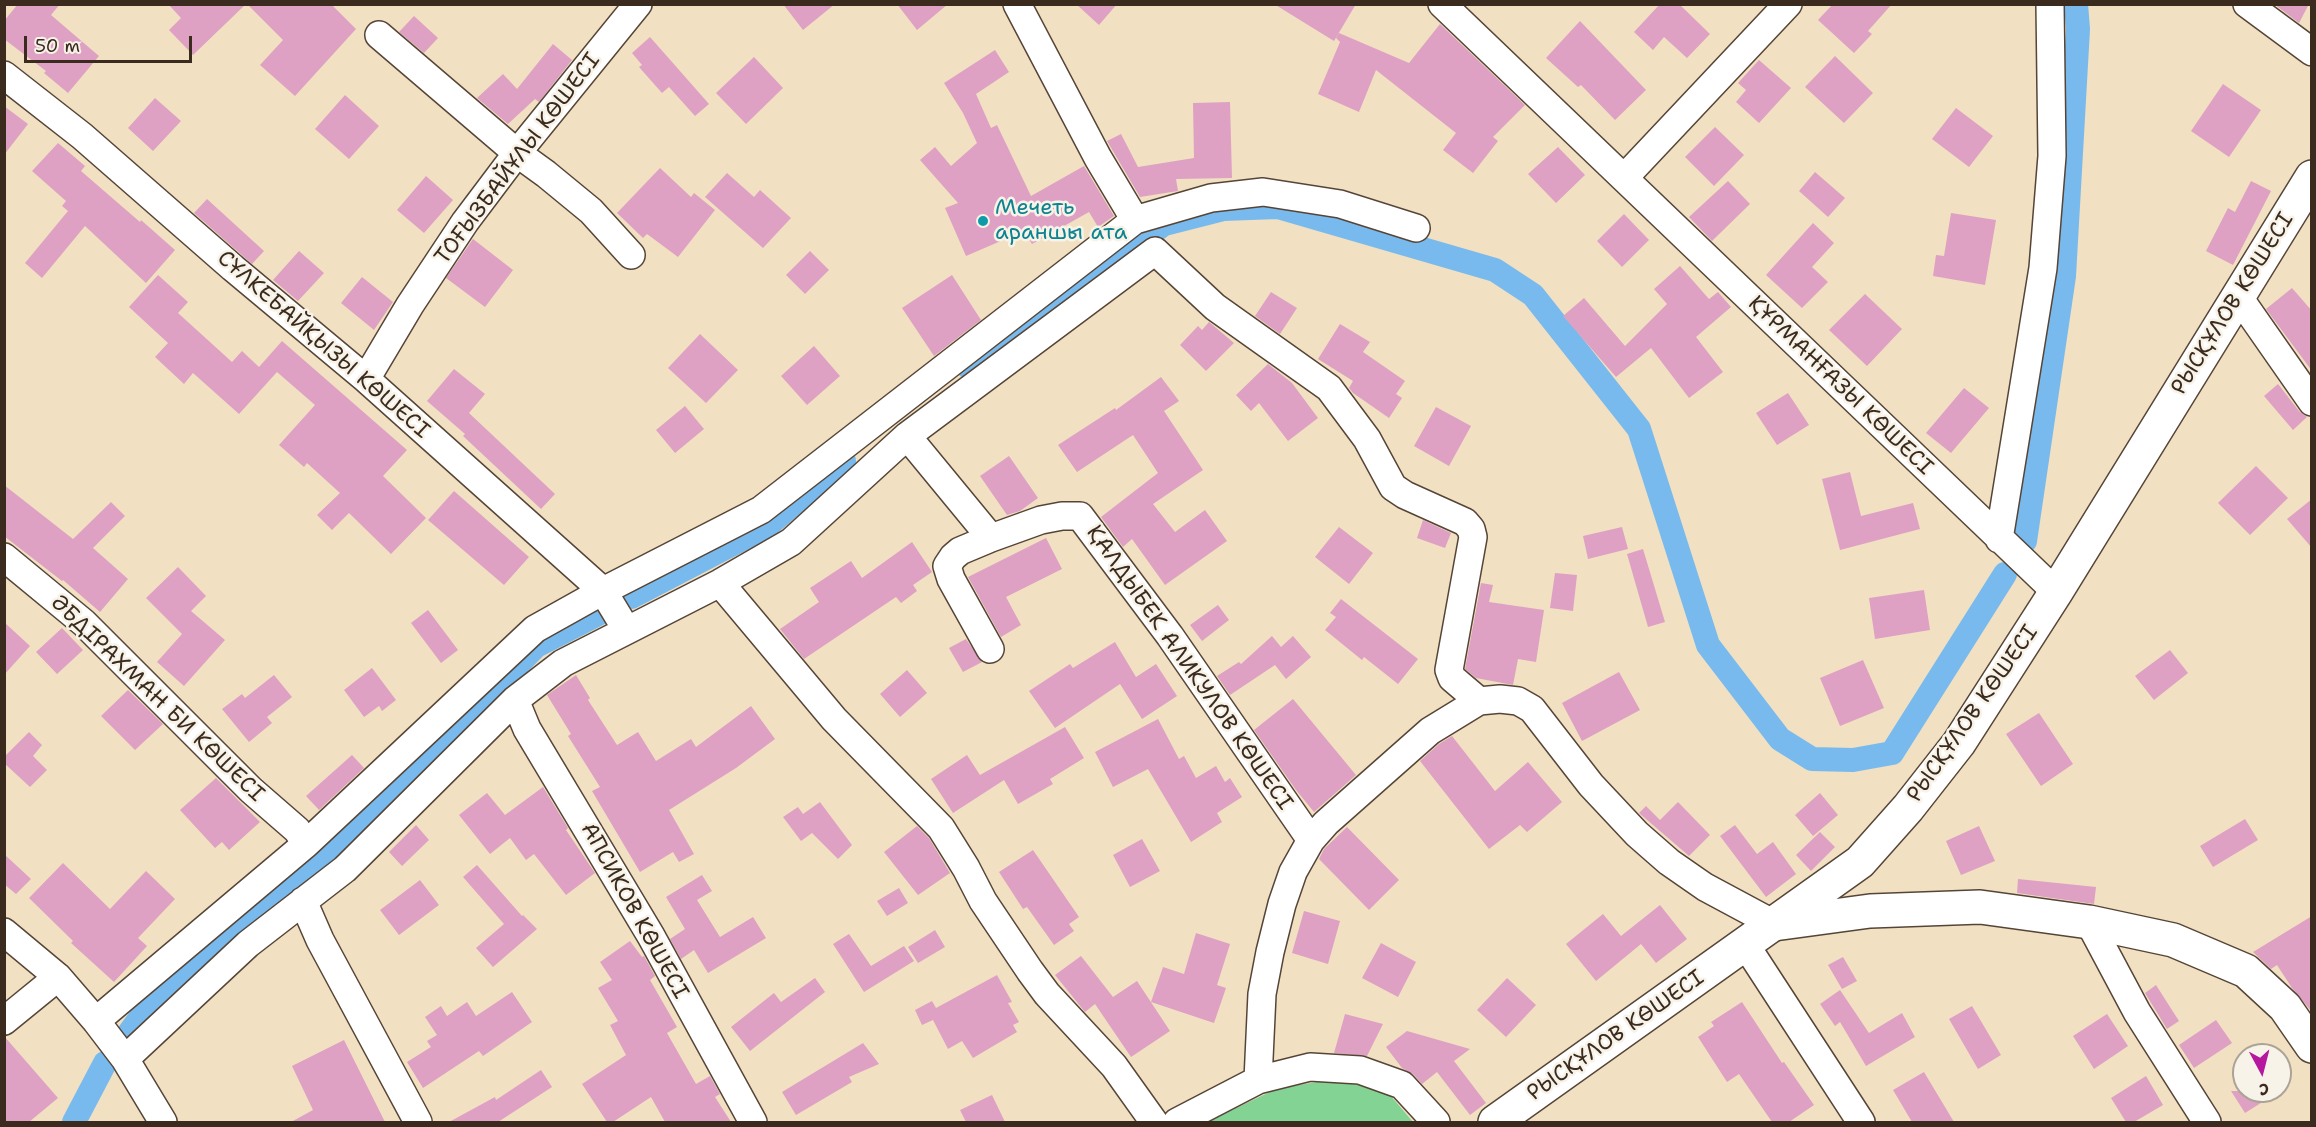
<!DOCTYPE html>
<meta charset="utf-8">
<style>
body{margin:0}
#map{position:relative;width:2316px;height:1127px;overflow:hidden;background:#f1e0c2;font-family:"Shantell Sans",sans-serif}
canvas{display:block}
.frame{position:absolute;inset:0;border:6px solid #3b2a1e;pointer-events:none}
.north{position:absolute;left:2232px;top:1043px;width:60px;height:60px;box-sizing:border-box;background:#f7f3e8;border:2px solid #aca397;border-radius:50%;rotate:173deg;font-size:16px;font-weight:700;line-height:24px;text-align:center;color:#3b2a1e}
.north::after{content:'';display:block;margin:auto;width:21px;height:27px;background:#b5179e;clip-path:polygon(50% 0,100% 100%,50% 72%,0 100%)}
.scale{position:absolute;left:24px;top:36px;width:168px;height:27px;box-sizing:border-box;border:3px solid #3b2a1e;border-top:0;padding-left:8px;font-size:18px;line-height:21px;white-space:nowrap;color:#3b2a1e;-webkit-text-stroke:4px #f7f3e8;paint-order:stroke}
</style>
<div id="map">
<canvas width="2316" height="1127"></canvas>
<div class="frame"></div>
<div class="north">С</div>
<div class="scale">50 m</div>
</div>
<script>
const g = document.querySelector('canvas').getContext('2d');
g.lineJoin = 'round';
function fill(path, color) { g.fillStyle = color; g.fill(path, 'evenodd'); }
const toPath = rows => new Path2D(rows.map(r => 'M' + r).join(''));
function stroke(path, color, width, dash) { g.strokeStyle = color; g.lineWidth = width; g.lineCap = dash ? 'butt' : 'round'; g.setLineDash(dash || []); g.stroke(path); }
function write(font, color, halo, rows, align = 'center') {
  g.font = font + ' "Shantell Sans",sans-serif'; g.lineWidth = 5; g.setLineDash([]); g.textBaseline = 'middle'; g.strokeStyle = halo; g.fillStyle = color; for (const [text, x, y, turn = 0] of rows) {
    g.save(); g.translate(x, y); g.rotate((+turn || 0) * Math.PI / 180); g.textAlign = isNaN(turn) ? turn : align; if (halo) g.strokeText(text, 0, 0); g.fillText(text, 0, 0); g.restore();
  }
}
const green = toPath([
 [1328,1080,1385,1089,1413,1122,1207,1122,1276,1089]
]);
const canal = toPath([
 [967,366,1164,224,1223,209,1278,207,1495,270,1533,295,1639,429,1708,645,1780,739,1812,759,1853,760,1892,753,2005,574],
 [2025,541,2064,276,2078,29,2076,4],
 [631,597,767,526,844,461],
 [129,1033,140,1018,234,926,343,842,536,646,598,614],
 [74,1122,105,1063]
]);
const building = toPath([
 [18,4,60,4,51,15,99,56,68,93,44,73,46,71,4,39,4,21],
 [168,4,246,4,193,55,169,30,181,18],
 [247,4,331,4,356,29,295,96,260,65,283,40],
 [783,4,835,4,803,30],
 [897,4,948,4,917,30],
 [1076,4,1117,4,1099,25],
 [1274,4,1356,4,1334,41],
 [1660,4,1679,4,1710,34,1687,58,1664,37,1653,50,1634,32],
 [1833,4,1892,4,1868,31,1872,34,1854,53,1818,20],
 [2274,4,2309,4,2299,23],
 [414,16,438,38,424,53,399,32],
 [1580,21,1646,90,1615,120,1581,85,1578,87,1546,58],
 [1440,24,1525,105,1493,137,1498,141,1473,173,1443,150,1456,133,1376,70,1359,112,1318,94,1340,42,1336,38,1339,33,1409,63],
 [650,37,709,104,695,116,669,87,662,93,639,67,642,65,632,53],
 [553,44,572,60,539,102,535,99,508,124,477,98,503,74,517,89],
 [995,50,1009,72,976,94,991,128,997,125,1031,196,1084,166,1114,216,1098,227,1089,212,1032,244,1024,231,966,256,945,208,958,203,920,160,935,147,951,166,977,143,963,113,944,83],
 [1835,56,1873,93,1844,123,1805,87],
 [754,57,783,88,746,124,716,93],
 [1759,60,1791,88,1759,123,1736,102,1746,90,1738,83],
 [2223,84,2261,110,2229,157,2191,131],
 [345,95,379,126,349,159,315,129],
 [155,98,181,121,153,151,128,128],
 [1230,102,1232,178,1176,179,1178,191,1140,197,1107,141,1121,134,1138,167,1194,158,1193,103],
 [4,106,28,124,4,155],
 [1956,108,1993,136,1969,167,1932,139],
 [1715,127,1744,155,1714,186,1685,157],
 [58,143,85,166,81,171,140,222,141,220,175,250,146,283,85,226,42,278,25,263,68,211,62,206,66,201,32,171],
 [1558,147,1585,175,1556,203,1528,174],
 [660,168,691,197,694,193,715,210,678,257,647,234,643,238,617,213],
 [1815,172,1845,198,1828,217,1799,191],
 [727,173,754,197,760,190,791,218,763,248,705,197],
 [426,176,453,200,424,233,397,210],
 [1728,181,1750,204,1712,241,1689,217],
 [2251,181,2271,191,2233,265,2206,251,2228,208,2235,212],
 [207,199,264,251,252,264,194,213],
 [1951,213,1996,220,1985,285,1933,276,1936,255,1944,256],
 [1624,214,1649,240,1622,267,1597,241],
 [1813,223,1834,243,1812,267,1828,282,1802,308,1766,275],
 [473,239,513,270,485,307,446,278],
 [299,251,324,273,298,301,273,280],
 [810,251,829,270,805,294,786,275],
 [1680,266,1709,299,1718,292,1731,307,1696,337,1723,372,1689,398,1651,348,1616,377,1563,316,1584,298,1625,346,1667,304,1654,289],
 [158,275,188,302,178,313,232,362,242,351,259,367,282,341,407,450,383,476,426,518,391,554,349,513,332,530,317,515,340,493,307,463,304,467,279,445,315,405,277,372,239,414,193,373,184,384,155,357,168,343,129,307],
 [952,275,981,320,934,356,902,308],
 [362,277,393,302,374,330,341,303],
 [2292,288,2312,311,2312,371,2266,309],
 [1271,292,1297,308,1280,334,1255,316],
 [1865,294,1902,329,1867,366,1829,330],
 [1209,322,1234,343,1206,371,1180,345,1198,326,1202,330],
 [1340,324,1370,342,1363,352,1405,381,1396,394,1402,398,1389,418,1353,393,1349,388,1353,381,1318,359],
 [700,334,738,370,706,403,668,368],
 [814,346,840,376,807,405,781,376],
 [1268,364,1292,383,1318,418,1288,441,1259,403,1251,411,1236,395],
 [454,369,485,394,469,413,555,494,541,509,463,436,465,434,427,401],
 [1161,377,1179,401,1164,411,1203,470,1153,504,1175,532,1205,510,1227,541,1165,585,1132,539,1123,547,1101,517,1158,473,1133,435,1077,472,1058,445,1115,408,1116,410],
 [2278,384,2299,411,2307,417,2293,430,2264,396],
 [1964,388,1989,408,1951,453,1926,433],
 [1788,393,1809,425,1777,445,1756,413],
 [685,406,704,429,675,453,656,430],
 [1436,407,1471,426,1449,466,1414,446],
 [1009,456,1038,498,1020,511,1007,515,980,476],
 [2256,466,2288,498,2250,535,2218,503],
 [1850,472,1861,516,1913,503,1920,529,1840,550,1822,479],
 [4,485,73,539,111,502,125,516,93,548,128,579,100,612,63,580,62,581,4,536],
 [454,491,529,557,504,585,428,520],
 [2312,499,2312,548,2287,519],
 [1423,520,1451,533,1445,548,1417,538],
 [1339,527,1373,553,1349,584,1315,557],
 [1622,527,1628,549,1588,559,1583,536],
 [1046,538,1062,569,1006,597,1021,625,1001,637,968,577],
 [912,542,932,572,913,585,917,591,901,603,896,597,804,659,780,629,819,602,810,588,851,561,862,578],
 [1643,549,1665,622,1648,627,1627,554],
 [178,567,206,596,191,611,225,640,184,686,157,662,182,634,146,598],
 [1555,573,1577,575,1573,611,1550,608],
 [1481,583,1493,585,1489,602,1544,610,1536,662,1518,659,1513,685,1476,678,1465,669],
 [1924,590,1930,630,1875,639,1869,598],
 [1341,599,1418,659,1398,684,1364,657,1362,660,1325,630,1336,617,1330,613],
 [1218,605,1229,620,1202,641,1190,625],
 [428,610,458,650,441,663,411,623],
 [4,622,30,646,4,675],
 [62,628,83,650,57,674,36,652],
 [1272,636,1281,647,1293,636,1311,657,1286,679,1275,665,1230,695,1217,676,1239,662,1241,664],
 [966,639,982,662,963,672,949,648],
 [1115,642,1136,677,1156,664,1177,696,1142,719,1120,684,1055,728,1029,691,1070,664,1073,668],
 [2170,650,2188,673,2154,700,2135,676],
 [1863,660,1884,708,1840,726,1820,678],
 [372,668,396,700,382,711,379,706,364,717,344,690],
 [907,670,927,693,900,717,880,694],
 [1619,672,1640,710,1582,741,1562,703],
 [274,675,292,697,267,717,272,723,249,742,222,709,242,694,245,698],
 [576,675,590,698,588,700,617,745,638,732,656,761,691,739,696,747,751,706,775,739,736,768,669,810,694,854,679,862,673,852,640,872,592,791,600,787,568,736,571,734,547,695],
 [128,690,163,724,135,750,101,716],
 [1293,699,1356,775,1314,812,1296,790,1254,730],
 [2039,713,2073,764,2041,786,2006,734],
 [1158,719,1179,759,1184,756,1196,778,1216,766,1225,782,1230,778,1242,797,1217,813,1222,822,1191,842,1148,769,1113,787,1095,752],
 [1065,727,1084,758,1050,779,1053,784,1018,804,1004,780,953,813,931,779,967,755,980,775],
 [29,732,42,745,33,756,47,770,30,787,4,763,4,757],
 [1452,736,1495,791,1528,762,1562,802,1527,832,1520,825,1489,849,1420,761,1439,744],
 [352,755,364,768,319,810,306,796],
 [216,778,260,822,229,850,222,842,215,848,180,810],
 [543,787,568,828,566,830,595,873,566,895,534,854,526,860,510,838,490,854,459,815,487,793,505,815],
 [1820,793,1838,815,1813,836,1795,815],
 [820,802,852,845,838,859,812,833,801,841,783,817,798,807,803,814],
 [1678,802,1710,835,1689,856,1639,813,1646,806,1660,820],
 [2245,819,2258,840,2213,867,2200,846],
 [416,825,429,840,402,866,389,852],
 [1735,825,1757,854,1773,842,1796,874,1766,897,1720,836],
 [917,826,929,838,950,873,918,895,884,852],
 [1979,826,1995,861,1961,875,1946,841],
 [1347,827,1399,880,1369,910,1319,859,1324,849],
 [1820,832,1835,847,1811,871,1796,855],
 [1142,839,1160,871,1130,887,1113,855],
 [1033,850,1079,917,1069,924,1074,931,1054,945,1027,907,1023,909,999,872],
 [4,854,31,879,16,894,4,884],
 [63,863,110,909,146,871,175,899,138,938,147,946,114,982,71,943,73,941,29,898],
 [477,865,522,916,523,915,537,929,493,967,476,948,504,924,463,877],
 [702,875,712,891,697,900,720,937,753,917,766,938,708,973,694,950,681,959,670,939,685,929,666,897],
 [2018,879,2096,887,2094,904,2017,893],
 [420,880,439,905,399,935,380,910],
 [899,888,908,903,887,916,877,901],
 [1660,905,1687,939,1656,963,1641,944,1596,981,1566,944,1603,914,1621,936],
 [1304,911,1340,921,1328,964,1292,953],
 [2312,916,2312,1012,2292,988,2277,965,2271,969,2253,952],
 [935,930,945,947,918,963,908,947],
 [1196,933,1230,944,1217,985,1226,988,1214,1023,1151,1002,1163,967,1184,974],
 [849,934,871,966,904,946,914,961,864,992,833,944],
 [630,941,642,957,644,956,655,976,650,980,677,1027,667,1033,696,1084,710,1076,720,1094,715,1097,731,1122,665,1122,651,1097,613,1122,607,1122,582,1084,626,1055,610,1025,618,1021,598,988,612,980,600,962],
 [1381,943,1416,962,1398,997,1362,978],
 [1081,956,1113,997,1137,981,1170,1031,1131,1057,1095,1004,1085,1012,1055,975],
 [1843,957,1857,981,1842,989,1828,965],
 [997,975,1012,1002,1008,1003,1019,1022,1013,1025,1017,1032,973,1058,962,1041,948,1049,933,1020,922,1025,915,1010,932,1001,936,1008],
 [815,978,825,992,750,1051,731,1027,774,993,781,1002],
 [1507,978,1536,1005,1506,1037,1477,1010],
 [2156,985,2179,1021,2167,1029,2145,993],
 [1840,990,1869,1033,1902,1013,1915,1037,1866,1066,1840,1022,1835,1026,1820,1004],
 [512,992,532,1022,483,1056,479,1051,423,1088,407,1062,431,1047,427,1041,437,1035,425,1017,441,1006,447,1016,467,1002,476,1016],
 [1742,1002,1782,1063,1784,1062,1814,1105,1789,1122,1772,1122,1739,1074,1727,1082,1698,1037,1714,1026,1711,1022],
 [1972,1006,2001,1055,1978,1069,1949,1019],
 [1345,1014,1383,1024,1367,1056,1334,1053],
 [2107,1014,2128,1046,2094,1069,2073,1036],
 [2216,1020,2232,1043,2194,1068,2179,1045],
 [1407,1031,1470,1049,1454,1061,1486,1103,1470,1115,1437,1072,1422,1084,1413,1074,1402,1068,1386,1047],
 [4,1036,58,1098,29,1122,4,1122],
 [344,1040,385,1122,291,1122,313,1110,292,1066],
 [863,1043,879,1064,849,1077,852,1082,796,1115,782,1092],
 [541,1070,552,1087,498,1122,449,1122,495,1097,496,1100],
 [1924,1072,1954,1122,1912,1122,1893,1090],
 [2146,1076,2163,1105,2134,1122,2126,1122,2111,1098],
 [2231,1091,2280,1091,2245,1113],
 [992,1095,1005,1122,966,1122,960,1110]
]);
const minor = toPath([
 [1017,4,1098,158,1135,220],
 [1442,4,2056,592],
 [2247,4,2312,52],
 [379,35,517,153,546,174,591,211,631,255],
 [4,75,82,136,233,268,366,379,603,591,626,629],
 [1624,178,1788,4],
 [2238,296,2312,402],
 [366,379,410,305,465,222,517,153,638,4],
 [907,436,991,538],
 [1999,539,2043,268,2052,156,2050,4],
 [4,557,84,623,251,790,297,830,306,844],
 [720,583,834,719,941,828,966,868,983,901,1030,971,1047,994,1114,1066,1154,1122],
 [990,649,951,579,947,566,953,557,960,551,991,538,1041,520,1062,516,1080,516,1170,636,1311,840],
 [515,700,527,729,651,936,753,1122],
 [303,901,320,940,418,1122],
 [2089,922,2137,1012,2207,1122],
 [4,932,58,977,96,1021,125,1059,163,1122],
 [1745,944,1861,1122],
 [4,1021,58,977],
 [96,1021,306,844,535,629,603,591,761,510,1135,220,1211,198,1263,192,1340,204,1416,228],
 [125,1059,248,944,345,869,515,700,563,663,720,583,791,542,907,436,1155,251,1215,307,1329,388,1367,439,1393,487,1405,495,1465,522,1471,529,1473,537,1449,670,1452,678,1479,701],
 [1258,1080,1262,994,1270,952,1282,904,1293,872,1311,840,1326,823,1430,731,1479,701,1500,699,1518,701,1532,709,1591,785,1637,834,1669,862,1705,887,1774,924],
 [1177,1122,1258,1080,1310,1067,1360,1070,1402,1085,1436,1122]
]);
const tertiary = toPath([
 [1774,924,1870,911,1980,907,2089,922,2173,940,2246,971,2285,1007,2312,1046]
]);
const secondary = toPath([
 [1495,1122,1860,862,1908,808,1959,743,2056,592,2312,177]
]);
const markers = [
 [983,221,6,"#0f9aa8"]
];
const streetNames = [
 ["ТОҒЫЗБАЙҰЛЫ КӨШЕСІ",518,159,-53],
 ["РЫСҚҰЛОВ КӨШЕСІ",2233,304,-58],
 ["СҰЛКЕБАЙҚЫЗЫ КӨШЕСІ",323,345,41],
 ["ҚҰРМАНҒАЗЫ КӨШЕСІ",1840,386,44],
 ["ҚАЛДЫБЕК АЛИКУЛОВ КӨШЕСІ",1189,668,55],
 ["ӘБДІРАХМАН БИ КӨШЕСІ",157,699,44],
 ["РЫСҚҰЛОВ КӨШЕСІ",1973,714,-55],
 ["АПСИКОВ КӨШЕСІ",634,911,61],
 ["РЫСҚҰЛОВ КӨШЕСІ",1616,1036,-35]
];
const cultureNames = [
 ["Мечеть",995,208],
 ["араншы ата",995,233]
];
fill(green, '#82d394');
stroke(canal, '#78baed', 24);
fill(building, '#dea1c3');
stroke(minor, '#564537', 30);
stroke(tertiary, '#564537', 36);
stroke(secondary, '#564537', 36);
stroke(minor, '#fff', 27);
stroke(tertiary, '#fff', 33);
stroke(secondary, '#fff', 33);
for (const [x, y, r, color] of markers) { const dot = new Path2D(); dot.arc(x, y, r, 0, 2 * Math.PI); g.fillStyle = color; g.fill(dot); stroke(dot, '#f7f3e8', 2); }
write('22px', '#3b2a1e', '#f7f3e8', streetNames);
write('22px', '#0d838f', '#f7f3e8', cultureNames, 'left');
</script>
